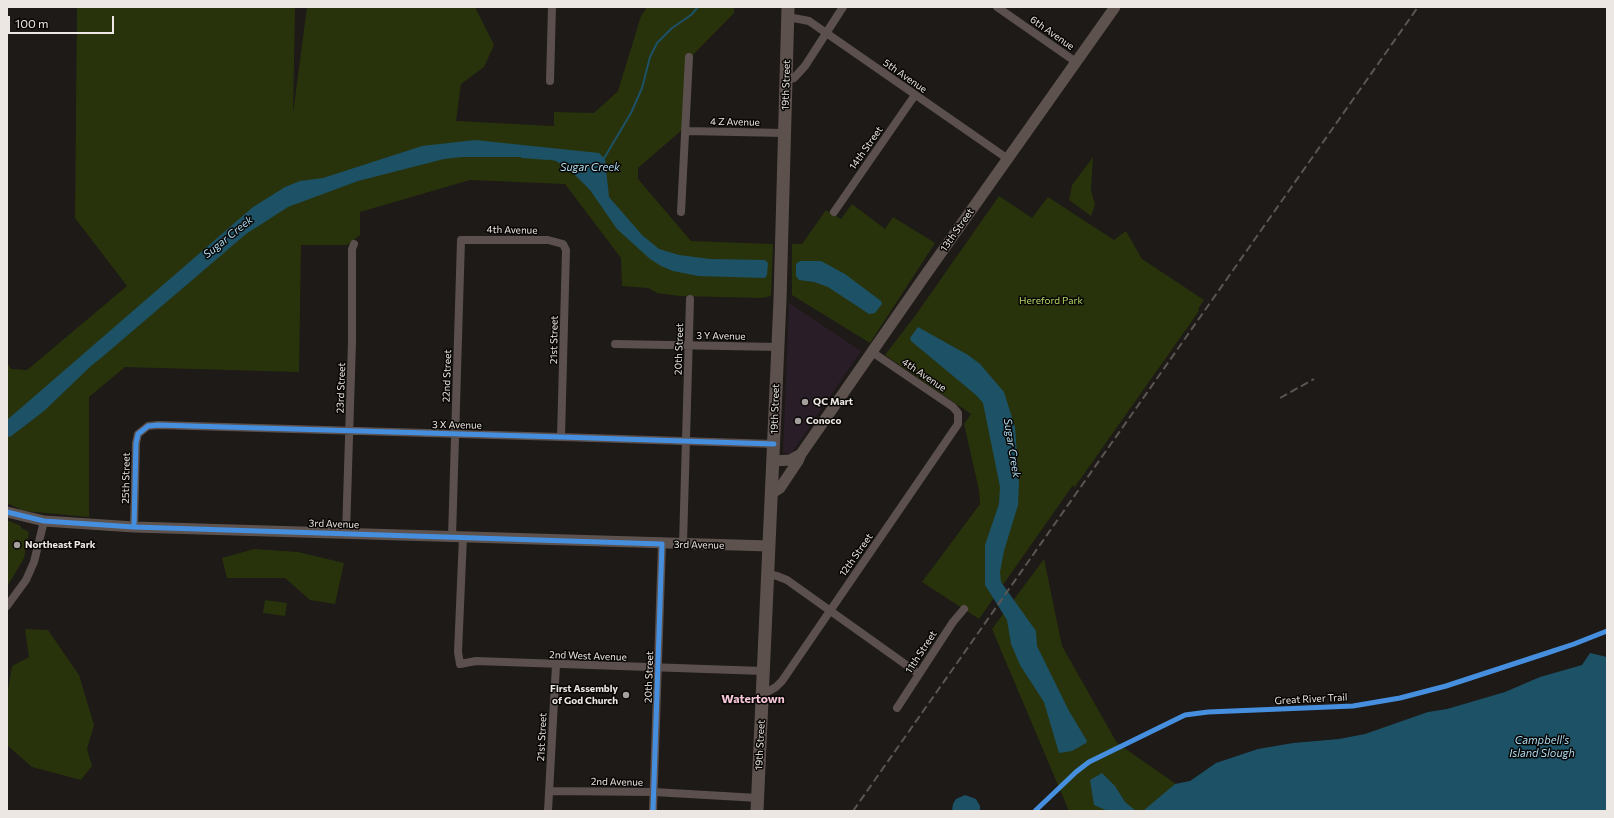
<!DOCTYPE html>
<style>
body{margin:0}
#map{position:relative;width:1614px;height:818px;overflow:hidden;background:#1d1a17;font-family:Commissioner,sans-serif}
canvas{display:block}
.frame{position:absolute;inset:0;border:8px solid #ece7e3;pointer-events:none}
.scale{position:absolute;left:8px;top:16px;width:106px;height:18px;box-sizing:border-box;border:2px solid #ece7e3;border-top:0;padding-left:5px;font-size:12px;line-height:14px;white-space:nowrap;color:#ece7e3;-webkit-text-stroke:3px #080604;paint-order:stroke}
</style>
<div id="map">
<canvas width="1614" height="818"></canvas>
<div class="frame"></div>
<div class="scale">100 m</div>
</div>
<script>
const g = document.querySelector('canvas').getContext('2d');
g.lineJoin = 'round';
function fill(path, color) { g.fillStyle = color; g.fill(path, 'evenodd'); }
const toPath = rows => new Path2D(rows.map(r => 'M' + r).join(''));
function stroke(path, color, width, dash) { g.strokeStyle = color; g.lineWidth = width; g.lineCap = dash ? 'butt' : 'round'; g.setLineDash(dash || []); g.stroke(path); }
function write(font, color, halo, rows, align = 'center') {
  g.font = font + ' Commissioner,sans-serif'; g.lineWidth = 3; g.setLineDash([]); g.textBaseline = 'middle'; g.strokeStyle = halo; g.fillStyle = color; for (const [text, x, y, turn = 0] of rows) {
    g.save(); g.translate(x, y); g.rotate((+turn || 0) * Math.PI / 180); g.textAlign = isNaN(turn) ? turn : align; if (halo) g.strokeText(text, 0, 0); g.fillText(text, 0, 0); g.restore();
  }
}
const commercial = toPath([
 [789,303,861,351,791,454,783,453]
]);
const green = toPath([
 [77,7,295,7,293,114,307,7,475,7,494,45,484,67,461,84,456,121,554,126,554,112,594,113,618,91,641,16,647,7,734,7,734,13,687,61,683,129,638,168,638,179,691,241,773,244,771,296,761,298,680,296,657,293,648,288,622,286,621,258,565,184,470,180,360,212,360,235,347,245,301,245,299,372,125,367,89,397,89,517,24,511,7,503,7,362,11,369,27,370,127,286,75,218],
 [1093,157,1091,190,1095,205,1091,216,1069,200,1072,185],
 [999,196,1032,218,1048,197,1114,240,1126,231,1142,259,1204,300,1198,309,1199,311,1074,488,1073,485,979,619,922,582,980,504,979,490,964,424,971,414,885,355,915,316],
 [852,204,885,229,893,217,935,243,870,343,792,295,792,244,802,244,826,210,841,219],
 [7,520,21,526,21,528,29,532,24,558,7,587],
 [254,549,298,552,344,563,335,604,310,600,285,578,227,578,222,558],
 [1044,559,1062,646,1117,743,1199,800,1179,811,1069,811,992,629],
 [265,600,287,603,285,616,263,613],
 [25,629,48,630,79,675,94,725,87,749,92,766,81,780,32,767,7,745,7,695,12,666,29,657]
]);
const water = toPath([
 [475,140,599,153,605,159,609,197,642,235,659,249,679,255,710,259,765,260,768,263,767,275,765,278,698,276,673,271,661,266,650,259,617,229,590,190,570,170,556,161,537,157,462,157,444,159,358,181,288,207,246,234,101,358,92,365,44,411,10,437,7,436,7,420,253,207,285,187,300,181,323,178,422,146],
 [800,261,821,261,845,274,881,301,882,304,875,313,869,314,828,287,814,282,799,280,796,276,796,264],
 [918,327,968,355,980,364,1004,392,1015,427,1019,483,1018,505,1004,551,1000,572,1001,582,1036,631,1037,646,1069,711,1087,741,1086,743,1072,751,1059,753,1044,702,1020,665,1011,644,1007,620,985,585,985,545,999,504,1000,487,983,403,976,395,911,341,910,338],
 [1590,653,1607,657,1607,811,1143,811,1175,784,1190,781,1216,763,1258,749,1293,743,1339,739,1365,734,1428,712,1447,709,1505,692,1540,677,1582,665],
 [1102,773,1115,786,1125,802,1136,811,1108,811,1094,805,1090,780],
 [965,795,976,799,980,806,980,811,952,811,953,804,956,799]
]);
const stream = toPath([
 [522,157,548,159],
 [603,160,631,113,642,88,650,57,657,43,672,28,691,15,698,7]
]);
const street = toPath([
 [997,7,1076,62],
 [788,17,809,21,1008,159],
 [786,80,794,78,805,66,843,7],
 [550,81,552,7],
 [686,131,784,133],
 [681,212,689,57],
 [834,212,915,95],
 [615,344,778,347],
 [134,527,136,443,138,434,148,426,158,425,561,437,774,444],
 [346,533,352,342,352,249,354,244],
 [452,537,461,240,548,240,563,244,566,250,561,437],
 [463,537,458,652,460,664,476,661,763,671],
 [683,544,690,299],
 [768,574,777,576,787,580,919,674],
 [7,606,26,580,34,562,44,521],
 [762,695,776,687,782,681,958,424,958,413,953,407,872,352],
 [897,708,953,622,964,609],
 [549,791,654,792,758,798],
 [548,811,556,665],
 [653,811,662,544]
]);
const secondary = toPath([
 [773,461,790,460,801,454],
 [772,493,780,488,798,461,801,454,924,277,1115,7],
 [7,512,44,521,134,527,769,546]
]);
const primary = toPath([
 [757,811,780,300,788,7]
]);
const rail = toPath([
 [1280,398,1314,379],
 [853,811,1418,7]
]);
const cycleway = toPath([
 [7,512,44,521,134,527,662,544,653,811],
 [134,527,136,443,138,434,148,426,158,425,561,437,774,444],
 [1035,811,1076,772,1089,762,1185,715,1208,712,1353,706,1400,698,1446,686,1547,653,1574,644,1607,631]
]);
const markers = [
 [805,402,4,"#a49f9c"],
 [798,421,4,"#a49f9c"],
 [17,545,4,"#a49f9c"],
 [626,695,4,"#a49f9c"]
];
const streetNames = [
 ["6th Avenue",1052,33,35],
 ["5th Avenue",905,76,35],
 ["19th Street",786,85,-88],
 ["4 Z Avenue",735,122,1],
 ["14th Street",866,148,-55],
 ["4th Avenue",512,230,1],
 ["13th Street",957,230,-55],
 ["3 Y Avenue",721,336,1],
 ["21st Street",554,340,-89],
 ["20th Street",679,349,-88],
 ["4th Avenue",924,375,34],
 ["22nd Street",447,376,-88],
 ["23rd Street",341,388,-88],
 ["19th Street",775,409,-88],
 ["3 X Avenue",457,425,1],
 ["25th Street",126,478,-89],
 ["3rd Avenue",334,524,2],
 ["3rd Avenue",699,545,1],
 ["12th Street",856,555,-55],
 ["11th Street",921,652,-57],
 ["2nd West Avenue",588,656,2],
 ["20th Street",649,677,-88],
 ["Great River Trail",1311,699,-3],
 ["21st Street",542,737,-87],
 ["19th Street",760,745,-87],
 ["2nd Avenue",617,782,1]
];
const parkNames = [
 ["Hereford Park",1051,301]
];
const poiNames = [
 ["QC Mart",813,402],
 ["Conoco",806,421],
 ["Northeast Park",25,545],
 ["First Assembly",618,689,"right"],
 ["of God Church",618,701,"right"]
];
const waterNames = [
 ["Sugar Creek",590,167],
 ["Sugar Creek",228,237,-39],
 ["Sugar Creek",1012,448,81],
 ["Campbell's",1542,740],
 ["Island Slough",1542,753]
];
const quarterNames = [
 ["Watertown",753,699]
];
fill(commercial, '#291d27');
fill(green, '#29330b');
fill(water, '#1c5166');
stroke(stream, '#1c5166', 2);
stroke(street, '#5b504d', 8);
stroke(secondary, '#5e524e', 11);
stroke(primary, '#5d514d', 13);
stroke(rail, '#5b5652', 2, [8, 4]);
stroke(cycleway, '#468fdf', 5);
for (const [x, y, r, color] of markers) { const dot = new Path2D(); dot.arc(x, y, r, 0, 2 * Math.PI); g.fillStyle = color; g.fill(dot); stroke(dot, '#080604', 1.5); }
write('10px', '#ece7e3', '#080604', streetNames);
write('10px', '#b5d764', '#080604', parkNames);
write('bold 10px', '#ece7e3', '#080604', poiNames, 'left');
write('italic 11px', '#addcf3', '#080604', waterNames);
write('bold 12px', '#f7c7da', '#080604', quarterNames);
</script>
